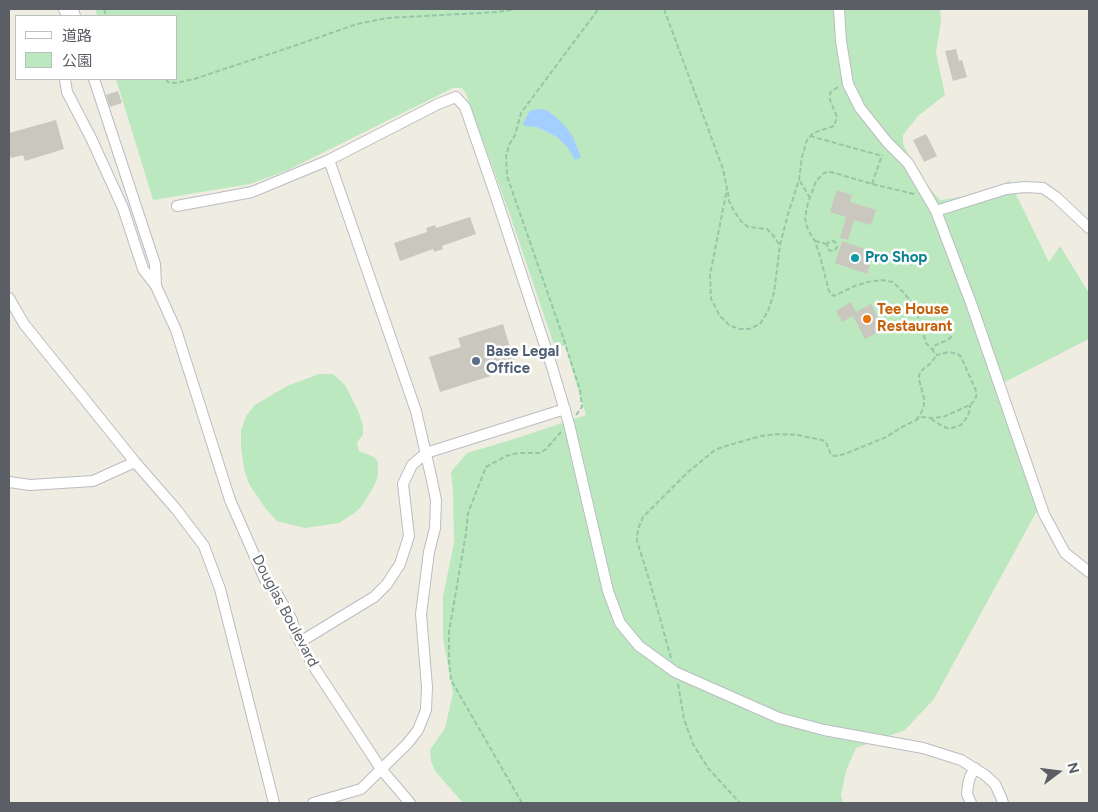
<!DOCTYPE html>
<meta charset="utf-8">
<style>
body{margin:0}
#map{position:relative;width:1098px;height:812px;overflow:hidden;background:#efede2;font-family:Figtree,"Noto Sans JP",sans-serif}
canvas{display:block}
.frame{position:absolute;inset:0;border:10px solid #5b5e64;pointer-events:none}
.legend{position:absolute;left:15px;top:15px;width:162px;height:65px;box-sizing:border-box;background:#fff;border:1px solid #bdbfc1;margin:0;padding:6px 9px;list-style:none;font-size:15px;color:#5b5e64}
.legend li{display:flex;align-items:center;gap:10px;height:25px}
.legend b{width:25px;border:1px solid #bdbfc1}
.north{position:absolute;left:1033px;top:747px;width:50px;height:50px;-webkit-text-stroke:4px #fff;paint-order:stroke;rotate:75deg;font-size:14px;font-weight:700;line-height:20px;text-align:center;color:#5b5e64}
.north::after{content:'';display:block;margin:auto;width:18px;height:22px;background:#5b5e64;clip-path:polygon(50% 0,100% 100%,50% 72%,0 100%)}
</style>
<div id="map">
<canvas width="1098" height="812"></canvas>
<div class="frame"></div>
<ul class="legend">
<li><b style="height:6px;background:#fff"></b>道路</li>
<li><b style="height:14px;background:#bce8c0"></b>公園</li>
</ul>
<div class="north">N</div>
</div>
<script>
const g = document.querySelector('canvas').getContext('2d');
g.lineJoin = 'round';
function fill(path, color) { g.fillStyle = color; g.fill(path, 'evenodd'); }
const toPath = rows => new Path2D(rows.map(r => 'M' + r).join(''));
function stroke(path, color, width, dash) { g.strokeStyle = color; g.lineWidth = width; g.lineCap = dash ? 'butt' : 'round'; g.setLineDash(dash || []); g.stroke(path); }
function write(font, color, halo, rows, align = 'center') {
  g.font = font + ' Figtree,sans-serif'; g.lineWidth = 5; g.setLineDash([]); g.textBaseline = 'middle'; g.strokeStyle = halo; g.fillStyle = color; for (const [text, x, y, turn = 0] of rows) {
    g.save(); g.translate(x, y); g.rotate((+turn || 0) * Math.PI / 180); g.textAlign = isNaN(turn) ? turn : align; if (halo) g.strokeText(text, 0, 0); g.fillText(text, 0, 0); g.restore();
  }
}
const green = toPath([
 [95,9,940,9,941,22,936,52,945,95,918,116,903,135,903,143,906,150,926,184,940,200,954,198,983,192,1002,186,1009,180,1049,262,1060,246,1089,293,1089,339,995,387,1037,511,934,699,905,730,856,748,846,771,841,795,843,803,463,803,435,771,431,761,430,750,445,728,453,693,443,638,443,596,454,543,453,491,451,472,467,453,511,440,586,415,565,346,554,345,510,215,466,94,462,88,453,88,288,170,250,184,153,200,116,79,176,79,176,16,97,16],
 [319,374,333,374,345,385,359,413,363,426,363,435,357,442,359,451,374,457,378,462,378,474,376,482,371,491,361,507,353,514,339,523,305,528,277,521,266,509,249,484,244,469,241,447,241,430,246,416,255,405,287,386]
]);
const water = toPath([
 [537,109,546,110,555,116,565,126,573,137,581,157,575,160,568,148,557,137,537,127,524,126,523,123,530,111]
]);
const building = toPath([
 [956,49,959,61,962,60,967,77,953,81,945,51],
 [118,91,122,103,110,107,106,95],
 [56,120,64,149,25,161,23,155,11,158,9,152,9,133],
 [926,134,937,156,924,162,913,140],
 [837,190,852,195,850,202,876,210,871,225,854,220,848,240,840,238,846,217,830,212],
 [470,217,476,234,442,246,443,249,434,252,433,249,400,261,394,243,427,232,426,228,435,225,436,228],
 [842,241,874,252,867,274,835,263],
 [851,302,856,312,871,304,884,329,865,339,853,316,842,322,836,311],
 [503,324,516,368,440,392,429,357,461,347,458,338]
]);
const path = toPath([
 [104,9,106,16],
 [664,9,723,169,727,189,710,275,711,299,720,316,729,325,739,329,749,329,760,324,768,311,774,293,780,245,788,214,799,180,802,157,807,140,813,133,834,126,837,117,830,100,830,93,833,90,840,86],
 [166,79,168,82,176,83,194,79,294,46,357,24,387,18,498,12,517,9],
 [810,136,882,156],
 [800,181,810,198],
 [872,184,882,155],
 [728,192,729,201,734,211,741,221,748,227,767,229,773,235,776,240,780,245],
 [914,194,872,184,831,172,828,172,824,173,816,181,808,203,805,218,808,230,815,241,820,256,829,291,831,294,834,296,855,286,868,282,881,280,893,282,903,292,914,305,919,319,926,343,933,350],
 [815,241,827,244],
 '827 246a5 5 0 1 1 10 0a5 5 0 1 1-10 0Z',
 [576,415,582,407,580,390,562,334,507,176,506,157,509,145,515,135,521,113,597,11,598,9],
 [931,419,942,426,947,428,952,428,961,425,968,416,970,408,970,405],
 [916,420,921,413,924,405,924,398,919,380,919,375,923,369,930,364,937,355],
 [671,658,651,586,637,541,638,529,643,517,688,472,715,450,726,446,761,436,777,434,798,435,822,440,826,442,831,455,835,456,845,454,886,437,902,427,922,417,931,418,943,417,970,405,975,400,977,393,961,357,958,354,949,352,937,355,934,353,933,350,934,346,949,339,953,335],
 [678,684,684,719,693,744,708,768,740,803],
 [522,803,451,680,449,661,449,632,466,533,468,513,486,467,506,456,518,453,540,453,546,449,561,432]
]);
const minor = toPath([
 [64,9,67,16],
 [73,9,75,16],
 [839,9,841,41,848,84,860,108,887,142,908,163,936,211,971,303,1044,514,1065,553,1089,572],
 [65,79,67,92,91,138,123,208,143,269,156,286,176,330,230,500,267,584,277,594,292,620,295,633,316,670,381,769,410,803],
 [94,79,155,264,156,286],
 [177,206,252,192,329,160,438,104,456,97,465,107,495,194,552,367,569,424,608,591,620,623,639,646,675,672,779,718,824,730,923,748,961,760,985,775,995,784,1001,797,1003,803],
 [936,211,1006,189,1025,187,1043,188,1056,197,1089,228],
 [9,298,24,324,135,462,176,509,204,546,220,589,274,803],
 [9,482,30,485,93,481,135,462],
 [300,642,374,597,387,584,400,564,409,536,403,484,412,465,426,453,565,409],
 [313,803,361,789,407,744,418,730,426,710,427,687,421,614,429,552,435,528,436,500,431,476,416,411,329,160],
 [971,803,967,794,968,785,970,777,975,768]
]);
const markers = [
 [855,258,5,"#0f9aa8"],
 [867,319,5,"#e8710a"],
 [476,361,5,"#5c6f8a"]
];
const cultureNames = [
 ["Pro Shop",865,258]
];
const foodNames = [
 ["Tee House",877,310],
 ["Restaurant",877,327]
];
const serviceNames = [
 ["Base Legal",486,352],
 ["Office",486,369]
];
const streetNames = [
 ["Douglas Boulevard",285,611,62]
];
fill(green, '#bce8c0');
fill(water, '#a2cfff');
fill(building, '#cac7bf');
stroke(minor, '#babcc2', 12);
stroke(path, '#94c7a6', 2, [5, 2.5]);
stroke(minor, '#fff', 10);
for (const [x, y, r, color] of markers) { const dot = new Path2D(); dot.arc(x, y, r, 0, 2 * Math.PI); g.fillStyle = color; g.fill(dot); stroke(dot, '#fff', 2); }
write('bold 15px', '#0d838f', '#fff', cultureNames, 'left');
write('bold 15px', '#c56008', '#fff', foodNames, 'left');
write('bold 15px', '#4e5e75', '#fff', serviceNames, 'left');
write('15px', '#5b5e64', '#fff', streetNames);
</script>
